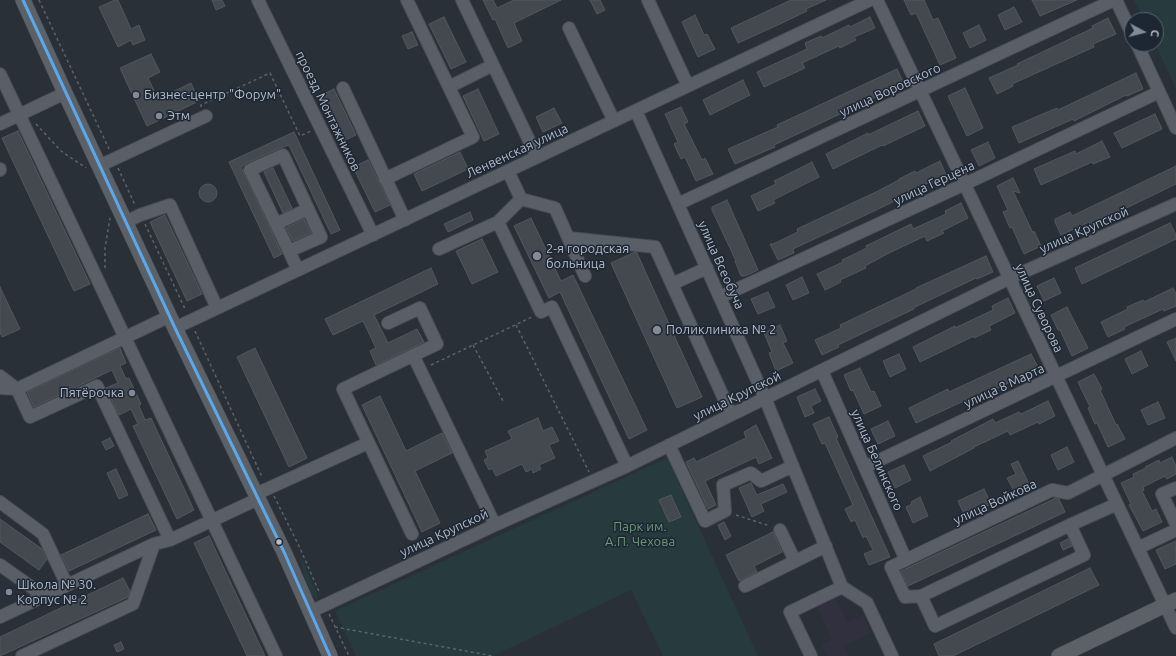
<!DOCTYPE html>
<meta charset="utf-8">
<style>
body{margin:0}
#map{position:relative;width:1176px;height:656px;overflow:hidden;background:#2a3038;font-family:Ubuntu,sans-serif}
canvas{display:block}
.north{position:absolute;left:1124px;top:12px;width:40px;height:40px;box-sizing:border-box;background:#1d2633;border:1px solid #59626f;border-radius:50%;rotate:97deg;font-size:11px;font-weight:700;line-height:16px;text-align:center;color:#b4bcc9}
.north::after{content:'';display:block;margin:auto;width:14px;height:18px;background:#848b96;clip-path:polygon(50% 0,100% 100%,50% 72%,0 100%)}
</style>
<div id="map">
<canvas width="1176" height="656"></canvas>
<div class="north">С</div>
</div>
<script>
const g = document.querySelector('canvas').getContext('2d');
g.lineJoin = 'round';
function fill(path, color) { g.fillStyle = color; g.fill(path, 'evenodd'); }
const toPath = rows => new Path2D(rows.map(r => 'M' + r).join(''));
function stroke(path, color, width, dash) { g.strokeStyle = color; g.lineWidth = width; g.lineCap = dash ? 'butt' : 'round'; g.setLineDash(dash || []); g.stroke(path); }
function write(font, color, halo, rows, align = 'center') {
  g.font = font + ' Ubuntu,sans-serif'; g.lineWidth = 3; g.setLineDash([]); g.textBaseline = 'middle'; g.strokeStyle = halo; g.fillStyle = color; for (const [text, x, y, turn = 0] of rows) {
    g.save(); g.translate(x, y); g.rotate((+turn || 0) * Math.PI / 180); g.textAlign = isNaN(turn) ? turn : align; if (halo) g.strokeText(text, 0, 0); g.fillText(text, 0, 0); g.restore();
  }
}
const medical = toPath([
 [835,598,847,622,863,615,871,633,844,646,849,656,827,656,821,644,832,639,817,606]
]);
const green = toPath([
 [1134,0,1176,0,1176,89,1155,44,1156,44,1156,20,1144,20],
 [667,458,758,656,663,656,631,590,493,656,356,656,335,611],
 [300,557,301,557,319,598,315,598,312,595,304,576]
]);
const building = toPath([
 [115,0,118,0,131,29,139,25,145,40,133,45,131,40,118,47,99,7,115,0],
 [212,0,222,0,225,6,216,10,212,0],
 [483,0,493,0,497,8,514,0,561,0,514,23,522,41,508,48,495,19,493,20,483,0],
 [590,0,600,0,605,10,597,14,590,0],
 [791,0,826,0,806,9,807,11,780,24,738,43,731,28,791,0],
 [904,0,924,0,933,20,938,18,956,58,940,65,916,13,911,15,904,0],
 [1032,0,1077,0,1040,16,1032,0],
 [1014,7,1022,22,1005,30,998,15,1014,7],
 [695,15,704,35,707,34,715,49,698,57,682,22,695,15],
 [444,17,466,62,451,69,429,24,444,17],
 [870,17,875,28,854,37,856,40,840,48,839,46,802,63,805,68,764,87,757,72,807,49,805,43,821,36,822,38,849,25,850,27,870,17],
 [1108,18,1116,34,1093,44,1094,47,1012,84,1013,86,997,94,989,78,1018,65,1017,64,1093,28,1092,26,1108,18],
 [979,25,986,40,970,48,963,33,979,25],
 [412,32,418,45,408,49,402,36,412,32],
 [151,54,160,72,148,78,158,99,191,83,199,101,147,126,120,68,151,54],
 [897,69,904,84,774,145,775,147,735,164,728,149,778,127,777,125,897,69],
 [1136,73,1143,89,1127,96,1126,95,1074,121,1073,119,1019,143,1012,127,1057,108,1058,110,1136,73],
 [743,80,750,95,710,115,703,100,743,80],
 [965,88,983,128,967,136,948,96,965,88],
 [334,89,356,135,341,142,319,96,334,89],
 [478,89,499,134,484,141,463,96,478,89],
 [681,107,688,122,684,124,702,160,705,158,713,174,696,181,685,157,681,159,674,144,678,142,665,114,681,107],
 [554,108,562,123,543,132,536,117,554,108],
 [918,111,925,126,883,146,882,145,833,169,826,154,868,133,868,135,918,111],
 [1155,114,1162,129,1122,148,1114,133,1155,114],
 [18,131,90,284,74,291,2,138,18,131],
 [294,132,340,230,331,234,289,145,280,148,247,163,241,167,282,254,274,258,229,162,294,132],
 [1102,141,1110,157,1093,164,1092,162,1041,185,1034,169,1075,151,1076,154,1102,141],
 [988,142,995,158,979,166,971,150,988,142],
 [460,152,468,169,422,191,414,174,460,152],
 [368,160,390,205,375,212,353,167,368,160],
 [940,161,947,177,931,184,930,182,898,197,899,199,872,212,793,249,794,253,778,260,770,244,773,244,798,232,797,229,876,192,899,180,899,179,915,171,916,173,940,161],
 [812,162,819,177,773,200,775,203,758,211,751,196,776,184,774,181,812,162],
 [1176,166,1176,184,1091,225,1089,222,1061,235,1055,222,1055,219,1070,212,1072,216,1176,166],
 [273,168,292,208,283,213,264,172,273,168],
 [1013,178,1020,193,1013,191,1033,233,1034,231,1041,246,1024,254,1012,227,1010,228,1003,212,1008,210,997,186,1013,178],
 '199 193a9 9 0 1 1 18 0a9 9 0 1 1-18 0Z',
 [727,200,758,270,745,276,741,276,735,261,736,261,712,210,712,207,727,200],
 [961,203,968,218,942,231,944,233,927,241,925,236,889,253,865,266,866,268,840,280,841,282,825,290,817,274,843,262,842,260,867,248,866,246,911,224,913,229,946,214,945,211,961,203],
 [470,212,473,220,448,232,444,224,470,212],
 [165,215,202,294,187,301,150,222,165,215],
 [531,218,561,281,573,275,647,430,629,439,560,292,549,298,514,226,531,218],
 [304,219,311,233,293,241,286,228,304,219],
 [1170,223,1176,235,1176,239,1082,284,1075,268,1170,223],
 [482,239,498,272,472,284,456,251,482,239],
 [635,252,637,253,702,397,677,408,611,263,635,252],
 [986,256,993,272,977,279,976,278,913,308,914,309,838,345,839,347,822,355,815,340,841,328,840,325,916,289,916,288,986,256],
 [431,268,438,284,374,315,388,343,417,329,424,342,376,365,370,351,376,348,363,321,333,335,325,319,431,268],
 [802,277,809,293,793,300,786,285,802,277],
 [1054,278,1061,293,1044,301,1037,286,1054,278],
 [0,287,20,329,2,337,0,332,0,287],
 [1173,288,1176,294,1176,306,1164,311,1163,309,1124,327,1125,329,1108,337,1101,322,1128,309,1127,307,1143,300,1144,302,1173,288],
 [768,292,775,307,758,314,751,299,768,292],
 [1008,298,1015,313,989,326,991,330,974,338,974,336,920,362,913,347,955,326,955,328,993,310,992,306,1008,298],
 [1067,307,1088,348,1072,356,1060,330,1058,330,1051,315,1067,307],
 [780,325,787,341,783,343,793,363,776,371,769,353,772,352,764,333,780,325],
 [1176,338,1176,361,1167,342,1176,338],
 [120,348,126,363,120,366,126,379,129,378,141,404,139,406,145,420,151,418,194,510,177,519,133,426,138,424,131,409,119,415,106,388,118,383,112,370,34,407,27,392,120,348],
 [255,348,307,458,289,467,237,357,255,348],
 [1141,351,1148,366,1132,374,1125,359,1141,351],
 [899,354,906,369,890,377,883,361,899,354],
 [1031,354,1039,369,967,402,966,400,916,423,909,408,948,389,949,392,1031,354],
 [860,368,871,392,874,391,881,406,864,414,853,390,851,391,844,375,860,368],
 [1094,374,1102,389,1100,390,1116,425,1117,424,1125,439,1108,447,1097,423,1095,424,1088,408,1090,407,1078,382,1094,374],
 [815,389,821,401,811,406,814,413,805,417,797,397,815,389],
 [380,396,406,451,442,433,452,453,415,471,440,523,422,532,362,405,380,396],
 [1048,401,1055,416,1039,424,1038,422,1010,435,1008,431,974,447,974,448,930,471,923,456,952,442,951,441,993,419,995,423,1019,412,1021,414,1048,401],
 [1158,402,1165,418,1148,425,1141,410,1158,402],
 [829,417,838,437,836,438,890,557,869,565,864,554,873,550,866,536,863,538,855,520,851,522,845,509,853,505,825,443,822,444,813,424,829,417],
 [538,418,543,431,552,427,559,441,549,445,555,458,539,465,541,469,533,473,532,469,526,472,522,464,496,476,492,468,489,470,484,460,488,458,485,451,512,439,508,431,538,418],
 [888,421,895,436,878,444,871,429,888,421],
 [756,425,772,458,759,464,756,457,705,481,716,505,708,509,686,462,694,458,696,462,746,438,744,432,756,425],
 [110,438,114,446,106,450,102,442,110,438],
 [1067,447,1074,462,1058,470,1051,455,1067,447],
 [1172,457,1176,466,1176,474,1167,479,1165,476,1143,487,1144,490,1142,491,1152,511,1156,509,1162,522,1143,531,1129,505,1131,504,1121,483,1134,477,1133,474,1146,468,1145,467,1159,460,1160,463,1172,457],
 [1018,461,1029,484,1014,491,1007,478,1016,474,1011,464,1018,461],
 [904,465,911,480,895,488,888,472,904,465],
 [116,469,128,495,119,499,107,473,116,469],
 [751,483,757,495,783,484,787,492,761,504,764,511,752,517,739,488,751,483],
 [984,489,991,504,965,516,958,501,984,489],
 [671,495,681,517,669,522,659,500,671,495],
 [920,497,928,516,913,523,906,507,912,504,911,502,920,497],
 [1056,498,1059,499,1065,512,908,586,901,571,1056,498],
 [148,514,156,530,69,571,61,555,148,514],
 [0,519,42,549,47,559,39,570,0,542,0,519],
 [724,522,731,536,725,540,718,525,724,522],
 [773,532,782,552,754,566,757,572,739,581,726,555,773,532],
 [209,536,265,656,247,656,194,543,209,536],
 [1068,539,1072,546,1063,550,1060,543,1068,539],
 [1176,541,1176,564,1165,569,1156,550,1176,541],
 [1090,568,1099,585,953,656,939,656,934,644,1090,568],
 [123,578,130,591,128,597,0,656,0,637,123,578],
 [121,642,124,649,117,652,114,645,121,642]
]);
const path = toPath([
 [39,0,109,149],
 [201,107,201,105,270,73,300,136,311,131],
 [36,124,61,151,86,168],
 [118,168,135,205],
 [145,224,186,311],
 [105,268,105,248,110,218],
 [516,325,589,472],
 [195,331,262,477],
 [473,345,504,403],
 [431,365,532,317],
 [274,496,299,546,320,594],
 [736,515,770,526],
 [329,614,349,656],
 [335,627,493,656]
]);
const minor = toPath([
 [258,0,373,235],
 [462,0,537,157],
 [648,0,688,86],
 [877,0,1176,628],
 [1116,0,1132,34],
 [569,28,614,121],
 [1137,44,1176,128],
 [0,74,276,656],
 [449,87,493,65],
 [343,88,405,220],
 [636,111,765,398,842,587],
 [0,124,65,93],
 [99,166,206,116],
 [0,169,0,170],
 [508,171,521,199,555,208,585,276],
 [385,179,473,137,407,0],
 [521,199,498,222,541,312,552,307,627,466],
 [678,204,1114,0],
 [126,222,140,215,170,205,217,308],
 [276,224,308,209],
 [569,238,655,247,731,414],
 [439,249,498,222],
 [289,251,321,237,283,155,250,170,289,251,298,270],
 [672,284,707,268],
 [720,297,965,184,1159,92],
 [388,323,420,308,437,344,343,389,412,534],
 [175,328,870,0],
 [413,355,495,525],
 [822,371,906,560],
 [0,376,17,389,30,417,97,386,170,540],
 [0,388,17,389,170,316],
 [669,445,705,521,725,511,723,485,751,473,761,481,793,466],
 [865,467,1176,319],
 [1176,488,1162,494,1176,524],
 [256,494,368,443],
 [0,502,43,534,67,585],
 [1070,525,1084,555,935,626,921,596,1070,525,1117,504],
 [780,530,795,561],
 [1138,548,1176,530],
 [0,565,44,596],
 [745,586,826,546],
 [842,587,867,603,892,656],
 [921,596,905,597,891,567,1052,490,1068,493,1176,438],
 [310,612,495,525,627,466,1010,278,1176,204],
 [0,617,154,544,170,540,258,499],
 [22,656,133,604,154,544],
 [811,656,790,612,842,587]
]);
const major = toPath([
 [23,0,65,93,175,328,284,552,330,656],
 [1059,656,1176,600]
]);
const bus1 = toPath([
 [23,0,175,328,284,552,330,656]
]);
const markers = [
 [136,95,4,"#848b96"],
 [159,116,4,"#848b96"],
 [537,256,5,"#848b96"],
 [657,330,5,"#848b96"],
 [132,393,4,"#848b96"],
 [279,542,3.5,"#b4bcc9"],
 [9,592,4,"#848b96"]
];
const streetNames = [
 ["улица Воровского",890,90,-25],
 ["проезд Монтажников",328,111,64],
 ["Ленвенская улица",517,151,-25],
 ["улица Герцена",934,183,-25],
 ["улица Крупской",1084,230,-24],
 ["улица Всеобуча",721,265,66],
 ["улица Суворова",1039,308,65],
 ["улица 8 Марта",1004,386,-25],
 ["улица Крупской",737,396,-26],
 ["улица Белинского",877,460,66],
 ["улица Войкова",995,502,-25],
 ["улица Крупской",444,533,-25]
];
const poiNames = [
 ["Бизнес-центр \"Форум\"",144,95],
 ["Этм",167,116],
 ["2-я городская",546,249],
 ["больница",546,264],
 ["Поликлиника № 2",666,330],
 ["Пятёрочка",124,393,"right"],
 ["Школа № 30.",17,585],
 ["Корпус № 2",17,600]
];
const parkNames = [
 ["Парк им.",640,527],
 ["А.П. Чехова",640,542]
];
fill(medical, '#31303e');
fill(green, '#273a3e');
fill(building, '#444950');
stroke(building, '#52575f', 1);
stroke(minor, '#484c53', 14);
stroke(major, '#484c55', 16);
stroke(path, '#5d636a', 1.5, [3, 3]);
stroke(minor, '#5a5e66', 12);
stroke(major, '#5c6168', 15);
stroke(bus1, '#5aa8eb', 3);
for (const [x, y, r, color] of markers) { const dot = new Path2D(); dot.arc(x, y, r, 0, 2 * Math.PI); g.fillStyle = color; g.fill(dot); stroke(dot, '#1d2633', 1.5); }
write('13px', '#b4bcc9', '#1d2633', streetNames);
write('13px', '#b4bcc9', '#1d2633', poiNames, 'left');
write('13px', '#6b9a76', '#1d2633', parkNames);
</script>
